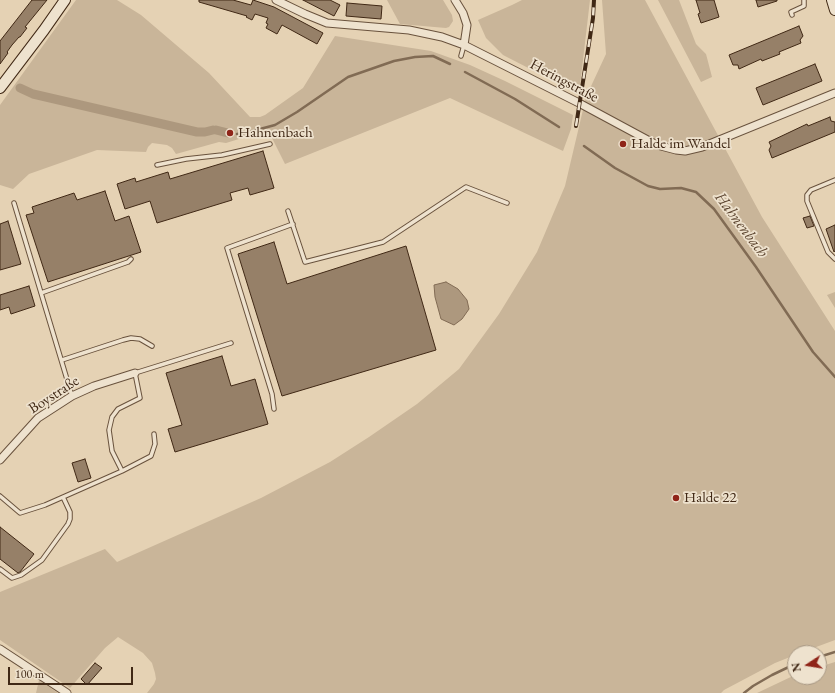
<!DOCTYPE html>
<meta charset="utf-8">
<style>
body{margin:0}
#map{position:relative;width:835px;height:693px;overflow:hidden;background:#e5d2b4;font-family:"EB Garamond",serif}
canvas{display:block}
.north{position:absolute;left:787px;top:645px;width:40px;height:40px;box-sizing:border-box;background:#eee2ce;border:1px solid #a89884;border-radius:50%;rotate:258deg;font-size:11px;font-weight:700;line-height:16px;text-align:center;color:#402815}
.north::after{content:'';display:block;margin:auto;width:14px;height:18px;background:#8f2418;clip-path:polygon(50% 0,100% 100%,50% 72%,0 100%)}
.scale{position:absolute;left:8px;top:667px;width:125px;height:18px;box-sizing:border-box;border:2px solid #402815;border-top:0;padding-left:5px;font-size:12px;line-height:14px;white-space:nowrap;color:#402815;-webkit-text-stroke:3px #eee2ce;paint-order:stroke}
</style>
<div id="map">
<canvas width="835" height="693"></canvas>
<div class="north">N</div>
<div class="scale">100 m</div>
</div>
<script>
const g = document.querySelector('canvas').getContext('2d');
g.lineJoin = 'round';
function fill(path, color) { g.fillStyle = color; g.fill(path, 'evenodd'); }
const toPath = rows => new Path2D(rows.map(r => 'M' + r).join(''));
function stroke(path, color, width, dash) { g.strokeStyle = color; g.lineWidth = width; g.lineCap = dash ? 'butt' : 'round'; g.setLineDash(dash || []); g.stroke(path); }
function write(font, color, halo, rows, align = 'center') {
  g.font = font + ' "EB Garamond",serif'; g.lineWidth = 3.5; g.setLineDash([]); g.textBaseline = 'middle'; g.strokeStyle = halo; g.fillStyle = color; for (const [text, x, y, turn = 0] of rows) {
    g.save(); g.translate(x, y); g.rotate((+turn || 0) * Math.PI / 180); g.textAlign = isNaN(turn) ? turn : align; if (halo) g.strokeText(text, 0, 0); g.fillText(text, 0, 0); g.restore();
  }
}
const green = toPath([
 [76,0,117,0,141,15,209,73,250,117,260,117,265,115,303,88,335,36,431,51,470,65,505,81,573,115,571,129,563,151,450,98,285,164,268,130,226,143,219,142,176,154,172,148,167,145,152,143,148,147,146,152,97,150,29,174,13,189,0,185,0,105],
 [387,0,443,0,452,15,453,21,449,27,446,28,400,24],
 [522,0,590,0,579,94,503,55,486,38,478,20,512,5],
 [602,0,645,0,762,217,835,331,835,640,800,653,795,653,795,655,775,663,724,690,721,693,147,693,154,684,156,679,155,673,152,663,143,653,118,637,105,648,70,688,0,640,0,592,105,549,117,562,261,498,330,462,369,437,417,404,459,369,499,314,537,252,565,186,586,97,606,54],
 [658,0,679,0,696,44,706,54,712,77,701,82],
 [835,292,835,308,827,295],
 [835,662,835,693,757,693,795,675,795,677,819,677,819,667],
 [39,680,58,693,36,693]
]);
const water = toPath([
 [446,282,458,289,467,300,469,309,462,319,454,325,441,319,435,297,434,285,446,282]
]);
const stream = toPath([
 [465,72,515,99,559,127],
 [237,134,245,133,275,125,297,112,348,77,394,61,415,57,433,56,450,64],
 [584,146,615,168,648,186,660,189,681,188,696,192,714,209,756,267,813,352,835,377],
 [819,657,835,652],
 [744,693,753,686,772,675,795,664]
]);
const canal = toPath([
 [20,88,33,94,197,132,205,132,213,130],
 [216,130,228,133]
]);
const building = toPath([
 [32,0,47,0,25,27,27,28,20,37,19,37,12,45,7,52,8,53,0,64,0,41,32,0],
 [199,0,233,0,251,5,253,0,274,7,323,33,317,44,282,25,277,34,266,28,268,24,266,23,268,18,255,14,252,20,246,17,247,16,199,2,199,0],
 [303,0,330,0,340,5,334,16,303,0],
 [696,0,714,0,719,17,701,23,698,14,700,13,696,0],
 [756,0,777,0,777,1,758,7,756,0],
 [347,3,382,6,381,19,346,16,347,3],
 [799,26,803,36,800,40,801,43,779,52,780,54,762,61,761,59,739,69,738,65,733,65,729,55,799,26],
 [815,64,822,81,763,105,756,88,815,64],
 [830,117,831,121,835,122,835,132,772,158,769,150,771,146,769,142,807,124,808,126,830,117],
 [263,151,274,188,250,195,248,188,230,193,232,200,157,223,150,201,125,209,117,184,135,178,136,182,168,172,170,179,263,151],
 [105,191,115,221,129,216,141,252,48,282,26,215,34,213,32,207,74,193,77,200,105,191],
 [810,216,814,226,807,228,803,218,810,216],
 [8,221,21,264,0,270,0,224,8,221],
 [835,225,835,251,834,252,826,229,835,225],
 [274,242,287,284,406,246,436,350,282,396,238,254,274,242],
 [29,286,35,306,11,314,9,307,0,310,0,295,29,286],
 [222,356,231,386,255,379,268,424,175,452,168,429,182,425,166,373,222,356],
 [85,459,91,478,78,482,72,463,85,459],
 [0,527,34,554,20,572,18,573,0,559,0,527],
 [95,663,102,668,87,685,81,679,95,663]
]);
const lane = toPath([
 [792,15,791,12,804,6,804,0],
 [461,56,464,45],
 [157,165,186,159,222,155,270,144],
 [835,180,811,190,807,195,807,201,828,252,835,259],
 [14,203,72,396],
 [288,211,305,262,383,242,466,187,507,203],
 [41,293,128,262,131,259],
 [62,360,123,340,131,338,140,339,152,346],
 [274,409,272,394,227,248,293,224],
 [122,471,151,456,155,444,154,434],
 [0,496,20,513,45,505,122,471,112,451,109,430,112,417,118,409,140,398,135,373,231,343],
 [0,569,12,578,21,575,42,560,68,524,70,519,70,512,63,497]
]);
const street = toPath([
 [276,0,305,14,327,23,409,30,442,37,464,45,579,103,657,145,676,150,685,151,702,147,835,93],
 [455,0,463,13,467,25,464,45],
 [0,460,38,418,72,396,94,386,135,373],
 [0,649,67,693]
]);
const secondary = toPath([
 [832,0,835,10],
 [0,88,44,30,65,0]
]);
const rail = toPath([
 [576,126,593,18,594,0]
]);
const markers = [
 [230,133,4,"#8f2418"],
 [623,144,4,"#8f2418"],
 [676,498,4,"#8f2418"]
];
const streetNames = [
 ["Heringstraße",564,81,28],
 ["Boystraße",54,395,-33]
];
const poiNames = [
 ["Hahnenbach",238,133],
 ["Halde im Wandel",631,144],
 ["Halde 22",684,498]
];
const waterNames = [
 ["Hahnenbach",741,225,53]
];
fill(green, '#c9b599');
fill(water, '#ad987e');
stroke(water, '#816b54', 1);
stroke(stream, '#816b54', 2.5);
stroke(canal, '#ad987e', 9);
fill(building, '#968068');
stroke(building, '#402815', 1);
stroke(lane, '#69523d', 5.5);
stroke(street, '#69523d', 9);
stroke(secondary, '#402815', 12);
stroke(lane, '#eee2ce', 3.5);
stroke(street, '#eee2ce', 7);
stroke(secondary, '#eee2ce', 10);
stroke(rail, '#402815', 4);
stroke(rail, '#eee2ce', 2.5, [8]);
for (const [x, y, r, color] of markers) { const dot = new Path2D(); dot.arc(x, y, r, 0, 2 * Math.PI); g.fillStyle = color; g.fill(dot); stroke(dot, '#eee2ce', 1.5); }
write('15px', '#402815', '#eee2ce', streetNames);
write('15px', '#402815', '#eee2ce', poiNames, 'left');
write('italic 16px', '#5b442f', '#eee2ce', waterNames);
</script>
